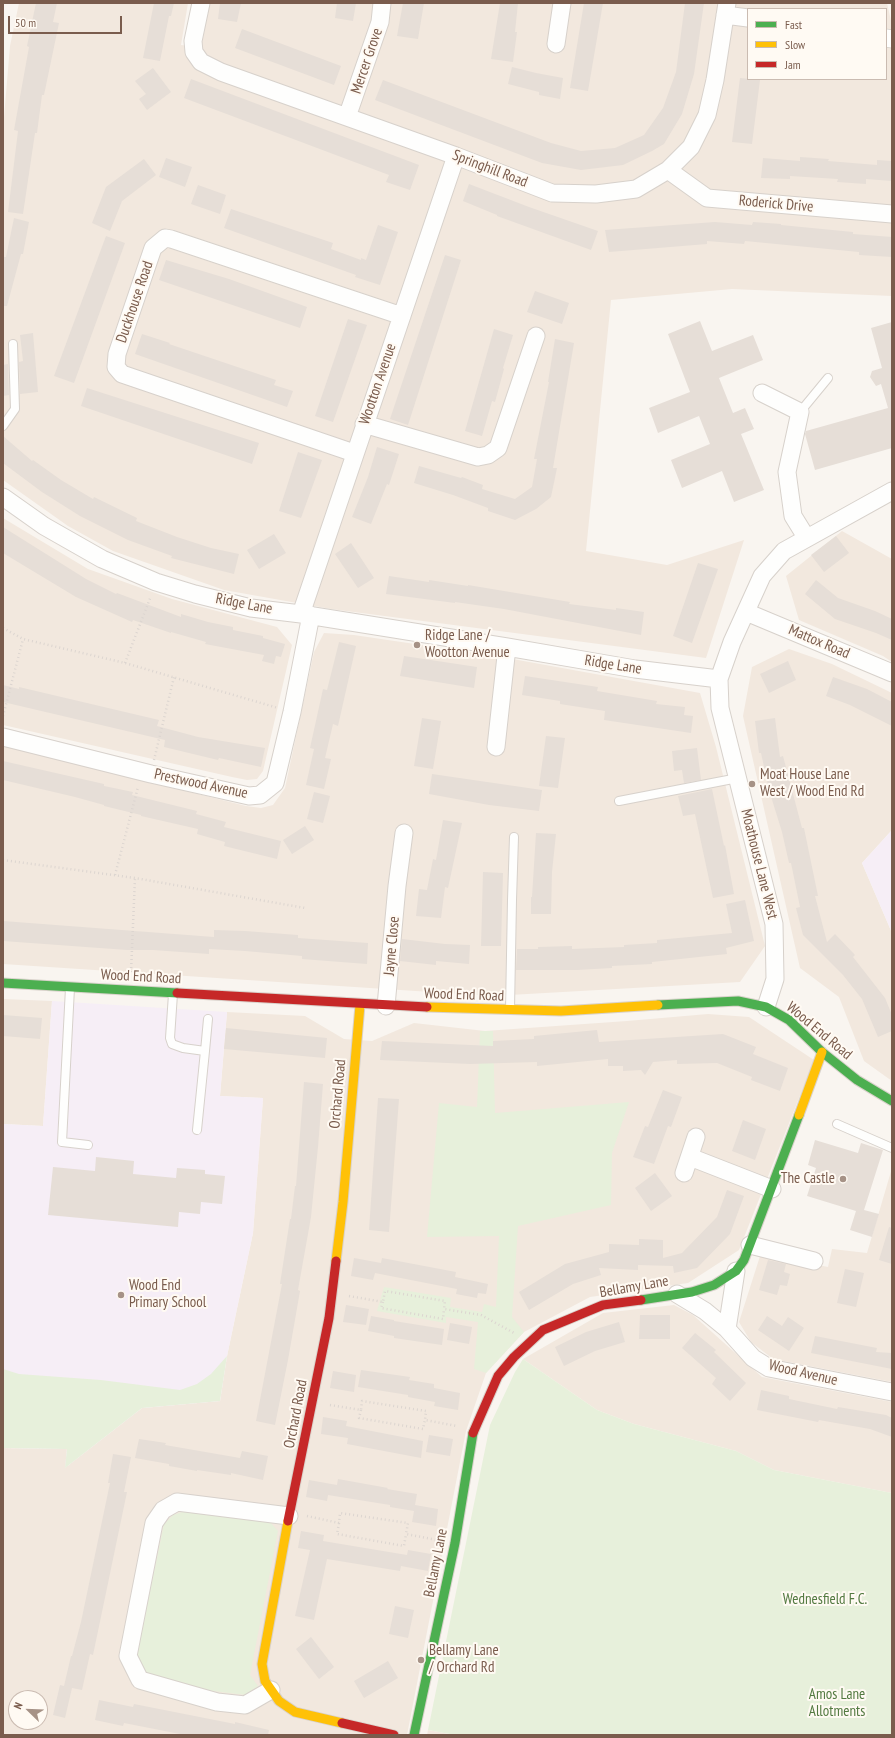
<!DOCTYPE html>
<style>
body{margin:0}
#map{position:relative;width:895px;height:1738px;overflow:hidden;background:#f9f5f0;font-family:"PT Sans Narrow",sans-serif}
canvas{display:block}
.frame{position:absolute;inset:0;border:4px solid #7a5c4d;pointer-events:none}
.legend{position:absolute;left:747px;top:8px;width:140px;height:72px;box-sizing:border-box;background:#fffaf3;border:1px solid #cabbb1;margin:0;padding:5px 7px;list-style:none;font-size:12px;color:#7a5c4d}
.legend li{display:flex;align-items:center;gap:8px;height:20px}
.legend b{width:20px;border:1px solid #cabbb1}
.north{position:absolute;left:8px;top:1690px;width:40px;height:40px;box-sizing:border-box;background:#fffaf3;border:1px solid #cabbb1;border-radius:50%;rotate:293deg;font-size:11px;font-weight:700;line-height:16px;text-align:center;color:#7a5c4d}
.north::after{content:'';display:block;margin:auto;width:14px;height:18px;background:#a69286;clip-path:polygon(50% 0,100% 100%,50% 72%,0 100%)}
.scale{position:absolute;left:8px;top:16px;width:114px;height:18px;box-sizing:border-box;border:2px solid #7a5c4d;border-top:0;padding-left:5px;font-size:12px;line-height:14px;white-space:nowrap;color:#7a5c4d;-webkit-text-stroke:3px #fffaf3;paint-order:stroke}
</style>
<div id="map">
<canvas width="895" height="1738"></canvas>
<div class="frame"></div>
<ul class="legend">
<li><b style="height:5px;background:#4caf50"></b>Fast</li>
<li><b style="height:5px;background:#ffc107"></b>Slow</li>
<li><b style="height:5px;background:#c62828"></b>Jam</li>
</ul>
<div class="north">N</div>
<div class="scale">50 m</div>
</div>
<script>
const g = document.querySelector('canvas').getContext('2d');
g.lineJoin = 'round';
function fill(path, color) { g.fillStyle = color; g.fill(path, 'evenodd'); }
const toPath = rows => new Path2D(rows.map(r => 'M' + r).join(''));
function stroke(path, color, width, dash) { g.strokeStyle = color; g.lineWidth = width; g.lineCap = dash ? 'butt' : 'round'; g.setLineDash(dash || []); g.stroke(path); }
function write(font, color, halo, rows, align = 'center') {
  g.font = font + ' "PT Sans Narrow",sans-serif'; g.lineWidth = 4; g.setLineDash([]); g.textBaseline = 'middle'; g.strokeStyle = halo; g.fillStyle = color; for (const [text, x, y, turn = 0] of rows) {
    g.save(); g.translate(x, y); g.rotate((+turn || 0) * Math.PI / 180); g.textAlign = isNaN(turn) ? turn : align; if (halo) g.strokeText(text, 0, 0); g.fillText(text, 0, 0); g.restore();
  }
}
const residential = toPath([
 [19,3,188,3,181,45,201,47,210,3,887,3,892,25,892,296,732,289,611,300,586,551,667,565,744,540,706,658,331,609,224,590,113,551,68,526,3,480,3,129,10,46],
 [748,9,886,9,886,79,748,79],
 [3,518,88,569,172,599,277,627,292,645,263,771,257,779,247,780,232,777,3,725],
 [842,531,892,559,892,662,883,656,799,620,786,576],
 [324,633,354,635,496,656,700,693,716,747,765,946,740,982,492,996,3,964,3,745,246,806,261,808,273,805,285,788,314,652],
 [789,649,832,664,892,693,892,830,862,863,892,933,892,1081,864,1061,839,997,800,968,743,716,752,667],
 [3,999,52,1001,43,1126,3,1124],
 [227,1012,305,1016,344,1039,372,1041,414,1023,485,1031,627,1021,708,1014,749,1017,814,1060,739,1250,688,1283,590,1297,524,1332,486,1373,466,1431,407,1735,3,1735,3,1448,67,1449,66,1467,142,1408,220,1401,227,1356,253,1233,263,1098,220,1096],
 [16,1698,40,1698,40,1722,16,1722],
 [892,1168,892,1382,773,1359,751,1342,739,1322,761,1253,828,1267,832,1249,867,1253],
 [674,1305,693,1315,762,1377,892,1402,892,1493,774,1470,736,1451,634,1424,597,1410,523,1359,603,1313],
 [428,1730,455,1735,427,1735]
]);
const education = toPath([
 [892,830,892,933,862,863],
 [52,1001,227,1012,220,1096,263,1098,253,1233,227,1356,220,1401,142,1408,65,1468,67,1449,3,1448,3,1124,43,1126]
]);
const green = toPath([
 [480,1031,493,1031,495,1113,629,1102,612,1153,611,1205,518,1226,512,1317,524,1332,486,1373,474,1369,478,1322,446,1317,446,1323,377,1311,384,1287,451,1298,450,1307,482,1312,484,1304,496,1307,499,1236,427,1237,439,1103,477,1107],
 [227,1356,220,1401,142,1408,65,1468,67,1449,3,1448,3,1369,19,1374,101,1380,180,1390,197,1384,211,1374],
 [523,1359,597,1410,634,1424,736,1451,774,1470,892,1493,892,1735,455,1735,428,1730,490,1425,515,1372],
 [185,1511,270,1522,278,1531,250,1675,258,1686,246,1695,196,1689,147,1674,137,1654,164,1524,173,1515]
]);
const building = toPath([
 [36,3,57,3,53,22,59,23,44,95,42,95,37,133,35,133,23,214,8,212,18,131,14,130,29,47,27,46],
 [154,3,174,3,171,16,169,16,160,61,143,58],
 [220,3,241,3,237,22,218,19],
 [337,3,356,3,353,21,335,18],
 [403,3,424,3,418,39,397,36],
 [500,3,518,3,515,32,517,32,513,62,491,59],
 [584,3,603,3,588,91,570,88],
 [685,3,704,3,694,74,682,114,664,144,652,151,623,165,581,170,542,163,375,100,383,80,551,143,581,151,615,148,644,135,663,108,676,72],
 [242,29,341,66,334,85,235,48],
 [512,67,536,73,563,78,560,99,539,95,539,92,508,84],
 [153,68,171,92,147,110,139,99,146,94,135,81],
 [740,78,760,80,752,144,732,142],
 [191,79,419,165,410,190,386,182,389,175,184,98],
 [800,157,829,159,828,161,877,165,877,160,892,161,892,181,866,179,866,184,837,182,838,179,790,176,790,179,761,178,763,158,800,161],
 [166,158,192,167,185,187,159,177],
 [144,159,156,175,122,201,110,231,92,223,106,187],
 [469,184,529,207,598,231,591,250,497,216,497,215,463,201],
 [198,185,226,195,220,214,191,204],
 [231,209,333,243,331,249,361,260,361,258,366,260,378,225,398,232,380,285,355,277,356,275,224,228],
 [14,218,29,222,23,254,21,254,7,306,3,306,3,257,6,257],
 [715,222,752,225,753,222,781,224,781,225,853,232,853,234,892,237,892,257,859,255,859,252,745,241,744,244,707,241,707,244,609,252,605,230],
 [106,236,125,243,74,383,54,376],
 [445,255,461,260,408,425,390,419],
 [166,260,229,279,307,307,300,328,159,280],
 [535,291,569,303,562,324,527,312],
 [348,319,367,325,333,422,315,416],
 [700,321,712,351,753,335,763,360,719,378,733,413,745,408,754,429,741,434,764,490,734,502,722,471,682,488,671,460,710,444,699,416,658,433,649,408,690,392,668,334],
 [892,322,892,448,815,470,805,434,806,431,888,408,881,384,876,386,870,377,872,371,882,368,871,328],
 [494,329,513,335,503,368,504,369,495,402,492,401,482,436,465,431],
 [33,333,38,392,20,394,19,362,23,361,20,335],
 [142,334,170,343,169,344,276,380,274,385,293,391,287,407,135,354],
 [555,339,574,343,553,468,557,468,551,497,536,509,515,520,488,511,488,508,453,495,414,483,419,466,461,478,462,477,483,485,482,489,515,499,532,487,537,459,534,459,549,382,548,382],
 [8,364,9,395,3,396,3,365],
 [87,388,259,443,252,464,81,406],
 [3,436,32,461,33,460,61,480,93,499,94,497,137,518,136,521,177,537,211,548,239,554,234,574,171,558,172,556,128,540,80,516,42,492,3,463],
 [377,447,399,454,389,485,387,484,371,524,352,517,368,477],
 [298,452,322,460,301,518,279,511],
 [3,527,86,579,116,594,117,593,181,617,181,614,208,622,233,627,233,630,263,636,263,638,285,644,281,657,276,656,274,664,262,661,264,655,205,644,206,642,171,632,171,633,133,620,132,622,76,597,3,553],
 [274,534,286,553,259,569,247,550],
 [836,536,849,553,824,572,811,555],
 [351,543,374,578,358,588,335,554],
 [698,563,718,569,692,643,673,636],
 [389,576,429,582,429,580,468,586,468,585,570,602,569,604,616,610,616,608,644,612,641,635,504,609,455,602,455,603,386,594],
 [816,580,838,598,875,611,892,619,892,640,876,633,835,619,805,594],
 [339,642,356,646,338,726,333,724,325,758,331,759,324,789,306,785,314,749,310,748,323,689,327,690],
 [404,656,477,667,474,688,400,676],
 [788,661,796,680,769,693,760,674],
 [525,676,598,687,597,691,657,701,656,704,685,707,684,715,693,716,691,733,604,720,605,711,560,704,560,701,522,695],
 [833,677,867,689,892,702,892,726,850,705,826,696],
 [3,685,19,689,19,687,159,720,157,726,198,737,265,748,261,767,219,758,218,760,164,747,165,740,3,702],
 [422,718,441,721,433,769,414,766],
 [775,718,780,757,783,756,802,828,804,828,818,896,815,896,827,942,835,934,855,955,853,957,885,998,892,1015,892,1031,878,1037,862,999,843,975,803,935,796,908,800,907,791,863,789,863,782,832,769,790,761,753,759,753,755,721],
 [546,736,565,738,558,788,539,786],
 [697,748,701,780,684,783,682,770,674,771,672,751],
 [3,761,104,784,104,786,133,792,132,795,197,811,196,814,226,822,224,827,281,841,277,859,224,846,225,842,197,834,198,829,141,816,141,815,104,806,104,805,75,797,3,780],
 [432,774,542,790,539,811,489,805,429,794],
 [712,789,724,846,725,845,734,894,713,898,695,814,683,816,678,796],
 [314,792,330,796,323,823,307,819],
 [443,820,462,823,448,888,445,887,441,918,416,916,419,889,427,890,433,859,436,860],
 [305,826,314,840,292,854,283,840],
 [536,833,556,834,552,872,551,914,531,914,531,897,532,897],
 [483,872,503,873,501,946,481,946],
 [745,900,754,941,726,948,727,954,652,962,652,964,612,966,612,968,577,970,516,970,517,949,538,949,538,947,572,946,572,949,624,947,624,945,657,943,657,940,732,933,726,904],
 [3,921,214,937,214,930,245,931,298,935,298,938,368,943,367,964,302,959,302,956,245,951,209,949,209,954,153,950,127,950,3,941],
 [402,939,445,944,470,945,469,964,436,961,436,965,400,961],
 [3,1015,42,1018,40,1039,3,1036],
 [226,1028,327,1038,325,1058,224,1049],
 [597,1030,599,1042,723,1034,756,1047,753,1054,788,1068,780,1091,751,1080,752,1077,717,1063,677,1064,677,1060,653,1062,645,1075,641,1070,623,1071,623,1066,608,1066,608,1059,537,1066,537,1062,470,1064,380,1060,382,1041,493,1046,493,1041,534,1039,534,1036],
 [304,1082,323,1084,318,1147,311,1217,298,1290,300,1291,288,1360,275,1425,256,1421,282,1284,280,1284,290,1219,291,1219,295,1186,296,1186],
 [663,1090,682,1097,671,1127,668,1126,654,1164,633,1157,645,1126,648,1127],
 [378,1098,399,1099,389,1232,369,1230],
 [743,1120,766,1129,755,1160,732,1151],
 [815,1140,858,1153,861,1143,883,1150,864,1210,879,1214,872,1237,850,1230,856,1211,807,1196,816,1168,808,1165],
 [96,1157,134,1161,133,1174,176,1178,177,1168,205,1170,205,1174,225,1176,222,1204,201,1202,200,1214,179,1212,178,1227,48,1215,53,1167,95,1171],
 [655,1173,672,1196,651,1211,635,1188],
 [727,1190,744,1196,730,1234,697,1268,674,1273,673,1266,638,1265,638,1270,599,1268,601,1275,573,1284,529,1310,519,1292,565,1264,609,1252,609,1244,639,1245,639,1239,663,1240,663,1258,682,1253,717,1217],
 [889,1227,892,1228,892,1264,879,1260],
 [354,1258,381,1263,382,1258,456,1272,455,1277,488,1284,486,1294,478,1293,477,1298,456,1294,457,1289,375,1273,373,1280,351,1276],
 [768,1260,786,1264,784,1272,790,1274,787,1286,780,1285,777,1295,759,1290],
 [845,1269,864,1273,856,1307,837,1303],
 [346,1305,369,1309,366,1325,343,1322],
 [640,1315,670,1315,670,1339,639,1339],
 [371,1316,394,1320,394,1321,444,1329,442,1345,394,1338,394,1336,368,1331],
 [767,1316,782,1326,788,1317,804,1328,789,1351,758,1330],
 [619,1322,625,1342,595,1351,564,1366,555,1347,586,1332],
 [450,1323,472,1327,469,1344,447,1340],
 [695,1333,716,1350,714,1352,746,1383,730,1401,712,1384,716,1378,682,1348],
 [815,1336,877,1348,876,1352,892,1353,892,1369,811,1353],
 [361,1370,410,1377,409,1380,434,1384,434,1388,460,1393,458,1410,434,1406,435,1402,408,1397,408,1395,358,1387],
 [333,1371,356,1375,354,1392,330,1388],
 [761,1390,789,1396,789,1399,837,1409,838,1407,886,1415,892,1418,892,1437,870,1429,819,1420,818,1422,757,1410],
 [323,1417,347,1421,346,1426,423,1441,421,1458,347,1444,348,1438,321,1434],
 [429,1435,453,1439,450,1456,426,1452],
 [139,1439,166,1443,165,1445,240,1458,242,1451,268,1456,263,1480,231,1473,231,1475,197,1470,197,1471,169,1466,169,1464,135,1458],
 [113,1454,131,1457,124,1492,127,1492,93,1655,90,1654,82,1690,72,1688,65,1718,53,1715,60,1685,64,1686,71,1656,72,1656,81,1622,110,1483,108,1483],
 [338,1479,388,1488,387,1489,417,1494,415,1505,438,1509,436,1526,412,1522,414,1511,390,1507,390,1505,328,1495,327,1501,306,1497,309,1480,337,1485],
 [301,1531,324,1535,323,1541,407,1555,408,1550,431,1554,428,1571,401,1566,400,1571,327,1559,314,1620,295,1616,310,1550,298,1548],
 [395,1606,414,1610,408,1638,389,1634],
 [311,1637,334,1667,319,1679,296,1649],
 [388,1661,398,1678,364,1698,354,1681],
 [99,1700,133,1707,134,1704,235,1724,235,1722,269,1730,268,1735,185,1735,124,1723,123,1726,95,1720]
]);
const path = toPath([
 [3,628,23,639,125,663,278,708],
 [125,663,151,596],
 [3,716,23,639],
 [154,760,174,677],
 [3,860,135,878,305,908],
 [115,875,138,787],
 [131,972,135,878],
 [349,1296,383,1302,385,1291,445,1301,444,1309,481,1315,514,1333],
 [383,1302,381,1308,443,1319,444,1309],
 [330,1405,361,1410,362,1401,426,1411,425,1420,457,1426],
 [361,1410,359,1418,423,1429,425,1420],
 [307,1516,339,1523,340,1513,408,1523,406,1534,437,1540],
 [339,1523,337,1534,404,1546,406,1534]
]);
const lane = toPath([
 [800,412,828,378],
 [3,426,15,409,13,344],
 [619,801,738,778],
 [70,988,62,1142,88,1145],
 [173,994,170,1038,172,1044,183,1048,205,1051,197,1130],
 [510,1009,512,900,514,837],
 [205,1051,208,1019],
 [837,1124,892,1148]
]);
const street = toPath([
 [201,3,193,41,194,52,201,62,221,72,456,156,552,193,596,194,636,189,668,170,691,147,707,115,715,80,727,3],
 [725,15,748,18],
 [886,38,892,39],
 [556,44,562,3],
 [347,117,380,22,382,3],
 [668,170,707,198,892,214],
 [762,393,800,412,787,472,793,516,806,537],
 [364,424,478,457,488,455,498,448,536,336],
 [354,453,122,374,116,367,117,354,153,248,165,238,171,239,402,316],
 [3,497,44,526,102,559,156,582,195,594,251,608,301,614,507,647,635,669,719,679],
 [746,612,892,673],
 [301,614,456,156],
 [3,737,151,774,249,796,260,795,275,783,292,712,311,615],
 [496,747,507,647],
 [386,1006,397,886,404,833],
 [766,1007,775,979,774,924,720,708,719,679,732,642,762,576,784,551,892,491],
 [690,1157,772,1189],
 [684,1173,696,1137],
 [750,1245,814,1261],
 [677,1294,705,1311,727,1329,736,1271],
 [727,1329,753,1358,769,1368,892,1392],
 [271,1690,245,1705,217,1702,140,1680,128,1656,154,1523,163,1510,177,1502,289,1516]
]);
const fast = toPath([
 [3,983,177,993],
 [658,1005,738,1001,766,1007,789,1020,822,1052,857,1080,892,1101],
 [641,1300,692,1292,714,1285,736,1271,744,1260,799,1115],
 [414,1735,455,1543,473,1433]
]);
const slow = toPath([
 [427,1007,561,1011,658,1005],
 [799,1115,822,1052],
 [336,1261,343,1202,360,1005],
 [288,1521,262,1664,265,1681,279,1701,295,1712,342,1723]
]);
const jam = toPath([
 [177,993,427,1007],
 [473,1433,498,1376,514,1357,543,1330,603,1305,641,1300],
 [288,1521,329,1318,336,1261],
 [342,1723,394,1735]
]);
const markers = [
 [417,645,4,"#a69286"],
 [752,784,4,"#a69286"],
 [843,1179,4,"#a69286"],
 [121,1295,4,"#a69286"],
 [421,1660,4,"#a69286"]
];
const streetNames = [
 ["Mercer Grove",367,61,-71],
 ["Springhill Road",490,169,21],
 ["Roderick Drive",776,204,5],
 ["Duckhouse Road",135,302,-71],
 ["Wootton Avenue",378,384,-71],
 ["Ridge Lane",244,604,11],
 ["Mattox Road",819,642,23],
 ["Ridge Lane",613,665,9],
 ["Prestwood Avenue",201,784,12],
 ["Moathouse Lane West",759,864,76],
 ["Jayne Close",392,946,-85],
 ["Wood End Road",141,977,3],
 ["Wood End Road",464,995,2],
 ["Wood End Road",819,1031,40],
 ["Orchard Road",338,1094,-85],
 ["Bellamy Lane",634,1287,-10],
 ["Wood Avenue",803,1373,13],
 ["Orchard Road",296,1414,-79],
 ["Bellamy Lane",436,1563,-79]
];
const poiNames = [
 ["Ridge Lane /",425,636],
 ["Wootton Avenue",425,653],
 ["Moat House Lane",760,775],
 ["West / Wood End Rd",760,792],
 ["The Castle",835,1179,"right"],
 ["Wood End",129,1286],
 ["Primary School",129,1303],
 ["Bellamy Lane",429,1651],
 ["/ Orchard Rd",429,1668]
];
const parkNames = [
 ["Wednesfield F.C.",825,1600],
 ["Amos Lane",837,1695],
 ["Allotments",837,1712]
];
fill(residential, '#f2e8de');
fill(education, '#f6eef6');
fill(green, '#e7f0db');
fill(building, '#e6ded7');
stroke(lane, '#d7d1cb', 10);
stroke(street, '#d7d1cb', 19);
stroke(fast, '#d9d2cb', 11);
stroke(slow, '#d9d2cb', 11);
stroke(jam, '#d9d2cb', 11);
stroke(path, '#dcd5d0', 2.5, [1, 3]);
stroke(lane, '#fefefd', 8);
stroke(street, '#fefefd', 17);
stroke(fast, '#4caf50', 9);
stroke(slow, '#ffc107', 9);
stroke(jam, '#c62828', 9);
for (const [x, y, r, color] of markers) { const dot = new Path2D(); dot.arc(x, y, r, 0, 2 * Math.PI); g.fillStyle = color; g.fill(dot); stroke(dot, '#fffaf3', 1.5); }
write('15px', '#7a5c4d', '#fffaf3', streetNames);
write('15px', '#7a5c4d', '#fffaf3', poiNames, 'left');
write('15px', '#537a41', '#fffaf3', parkNames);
</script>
